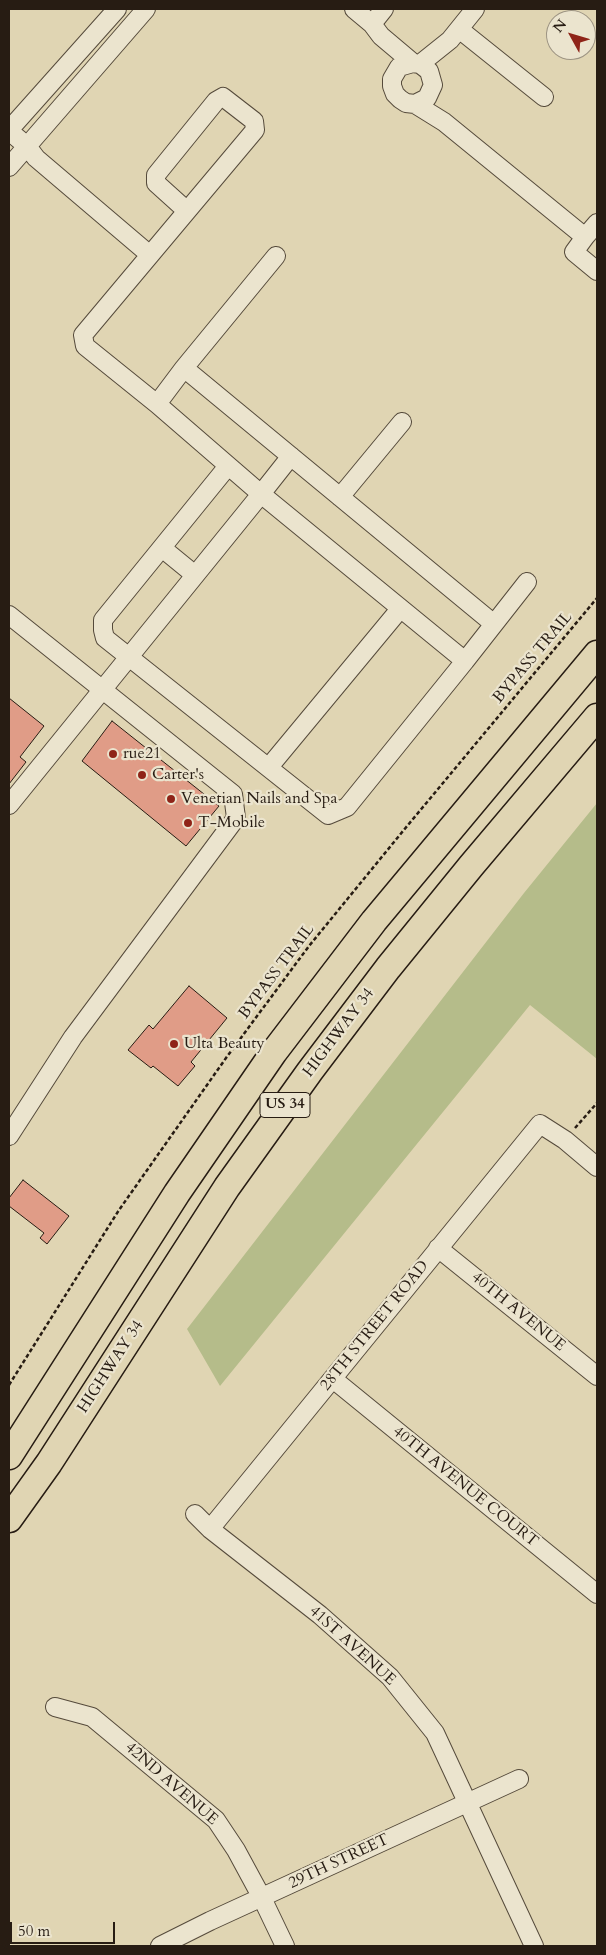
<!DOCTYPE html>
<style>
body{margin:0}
#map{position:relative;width:606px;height:1955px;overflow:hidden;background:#e0d5b3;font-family:Cardo,serif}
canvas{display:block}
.frame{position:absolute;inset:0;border:10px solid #271c13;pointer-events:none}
.north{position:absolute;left:546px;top:10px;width:50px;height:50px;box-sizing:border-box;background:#ebe4ce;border:1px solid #9d9483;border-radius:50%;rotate:309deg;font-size:14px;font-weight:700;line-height:20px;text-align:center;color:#271c13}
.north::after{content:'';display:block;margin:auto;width:18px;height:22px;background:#8f2418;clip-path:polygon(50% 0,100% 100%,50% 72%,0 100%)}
.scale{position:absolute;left:10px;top:1922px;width:105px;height:22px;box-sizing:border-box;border:2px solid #271c13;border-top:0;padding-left:6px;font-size:15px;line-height:18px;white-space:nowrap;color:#271c13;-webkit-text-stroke:4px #ebe4ce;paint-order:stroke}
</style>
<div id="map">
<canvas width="606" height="1955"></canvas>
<div class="frame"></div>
<div class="north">N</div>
<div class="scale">50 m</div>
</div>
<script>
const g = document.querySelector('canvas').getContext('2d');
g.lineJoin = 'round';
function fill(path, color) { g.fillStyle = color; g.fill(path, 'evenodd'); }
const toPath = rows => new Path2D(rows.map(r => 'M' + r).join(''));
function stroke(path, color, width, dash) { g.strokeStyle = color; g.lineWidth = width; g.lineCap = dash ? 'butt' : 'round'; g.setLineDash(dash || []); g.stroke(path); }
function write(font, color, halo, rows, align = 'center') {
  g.font = font + ' Cardo,serif'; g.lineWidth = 4.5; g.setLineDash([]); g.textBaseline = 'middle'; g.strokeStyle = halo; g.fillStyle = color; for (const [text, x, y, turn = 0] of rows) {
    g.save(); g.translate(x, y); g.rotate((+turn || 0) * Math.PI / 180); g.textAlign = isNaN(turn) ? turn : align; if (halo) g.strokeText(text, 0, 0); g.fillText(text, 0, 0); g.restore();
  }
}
const green = toPath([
 [597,803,597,1059,530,1005,220,1386,187,1329,524,893]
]);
const building = toPath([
 [9,698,44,726,20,757,26,762,9,784,9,698],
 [112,721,219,806,186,846,82,761,112,721],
 [189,986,227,1018,191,1062,195,1066,178,1086,153,1066,151,1068,128,1050,149,1025,153,1029,189,986],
 [23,1180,69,1216,47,1244,40,1238,44,1233,9,1206,9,1198,23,1180]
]);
const path = toPath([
 [575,1128,597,1103],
 [9,1385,119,1210,226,1058,309,946,403,831,597,598]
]);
const minor = toPath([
 [354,9,372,24,381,36,413,63],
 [372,24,384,9],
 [459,29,544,97],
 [420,64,450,40,475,9],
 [415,104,427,98,433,85,429,71,420,64,413,63,399,67,392,79,392,86,395,94,400,99,406,103,415,104,444,122,585,237,574,252,597,271],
 [9,130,117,9],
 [9,131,27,146,36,158,150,255],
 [9,167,146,9],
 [585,237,597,223],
 [276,256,184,368,494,624],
 [157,404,184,368],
 [228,466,103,620,103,630,105,638,328,815,347,807,465,661,261,494,291,456],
 [340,497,402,422],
 [162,548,195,575],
 [9,615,233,794,236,818,73,1037,9,1136],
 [465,661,527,582],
 [269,767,400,609],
 [9,805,261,494,157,404,85,346,83,335,187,211,156,183,156,175,216,101,223,97,254,121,255,130,187,211],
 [438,1248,597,1376],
 [333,1379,597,1594],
 [195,1514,210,1529,320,1615,390,1677,435,1733,534,1946],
 [210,1529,540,1124,565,1140,597,1167],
 [55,1707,92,1717,216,1820,236,1850,262,1898,285,1946],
 [160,1946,210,1921,519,1779]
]);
const highway = toPath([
 [9,1456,177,1193,274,1052,374,921,597,654],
 [9,1519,49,1463,227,1187,310,1071,388,968,471,866,597,717]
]);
const markers = [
 [113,754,5,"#8f2418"],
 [142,775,5,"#8f2418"],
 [171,799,5,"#8f2418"],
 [188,823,5,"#8f2418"],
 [174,1044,5,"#8f2418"]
];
const shields = [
 [285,1105,50]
];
const shieldNames = [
 ["US 34",285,1105]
];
const streetNames = [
 ["BYPASS TRAIL",533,658,-50],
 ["BYPASS TRAIL",277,972,-53],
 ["HIGHWAY 34",339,1033,-53],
 ["40TH AVENUE",518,1312,39],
 ["28TH STREET ROAD",375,1326,-51],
 ["HIGHWAY 34",111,1367,-57],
 ["40TH AVENUE COURT",465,1487,39],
 ["41ST AVENUE",352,1646,42],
 ["42ND AVENUE",171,1784,41],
 ["29TH STREET",339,1862,-25]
];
const poiNames = [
 ["rue21",123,754],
 ["Carter's",152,775],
 ["Venetian Nails and Spa",181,799],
 ["T-Mobile",198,823],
 ["Ulta Beauty",184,1044]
];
fill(green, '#b5bc8a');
fill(building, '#e09c87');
stroke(building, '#271c13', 1);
stroke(minor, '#554a3b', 20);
stroke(highway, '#271c13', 29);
stroke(path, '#271c13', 2.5, [4, 2.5]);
stroke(minor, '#ebe4ce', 18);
stroke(highway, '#e0d5b3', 26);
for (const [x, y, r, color] of markers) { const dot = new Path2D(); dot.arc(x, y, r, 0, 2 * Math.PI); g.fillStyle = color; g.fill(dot); stroke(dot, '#ebe4ce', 2); }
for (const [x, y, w] of shields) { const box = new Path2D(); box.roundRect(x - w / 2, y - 12.5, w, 25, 4); g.fillStyle = '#ebe4ce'; g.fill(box); stroke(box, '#271c13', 1); }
write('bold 15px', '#271c13', null, shieldNames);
write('16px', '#271c13', '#ebe4ce', streetNames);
write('16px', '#271c13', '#ebe4ce', poiNames, 'left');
</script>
